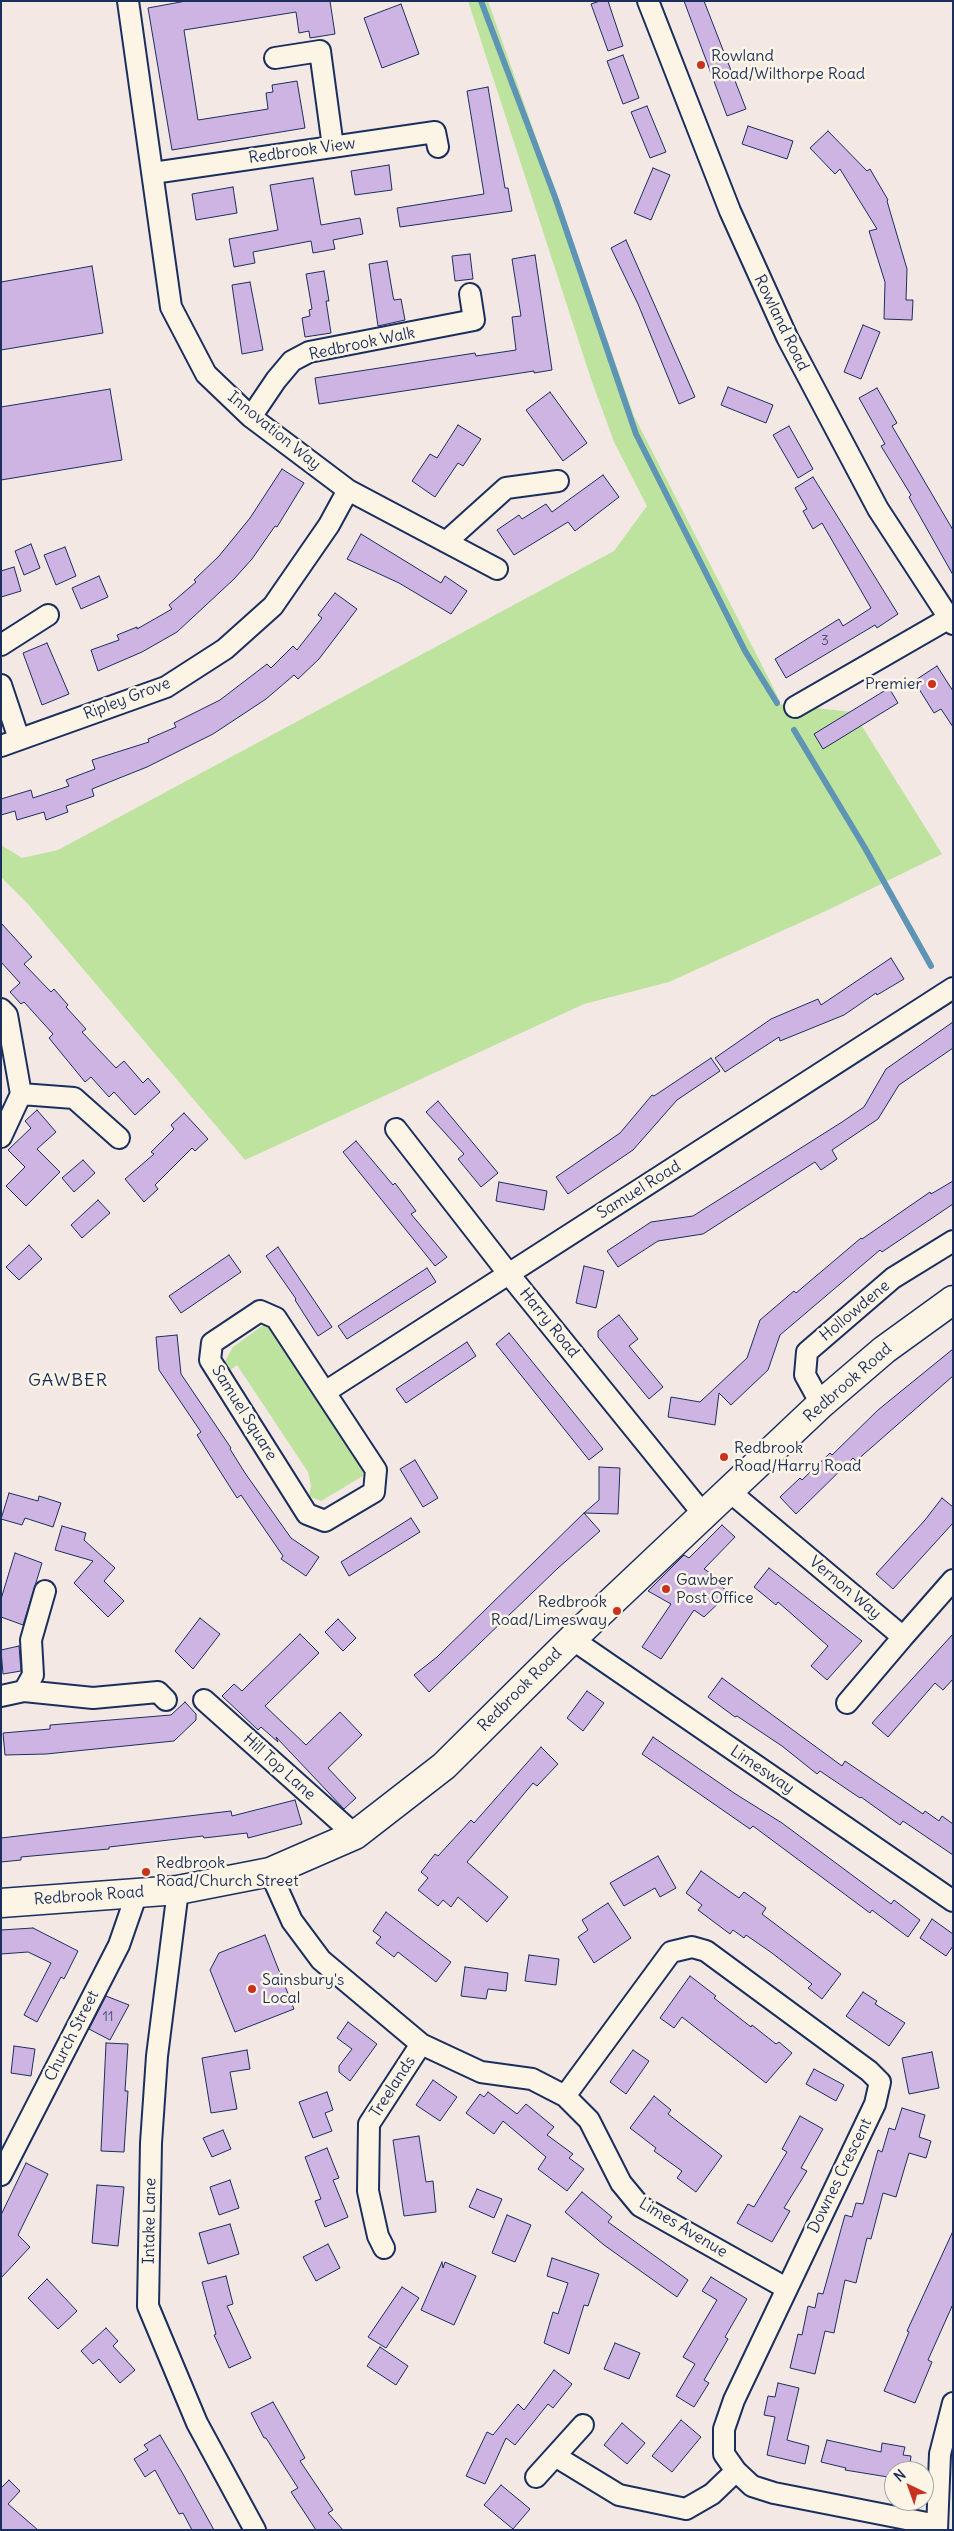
<!DOCTYPE html>
<style>
body{margin:0}
#map{position:relative;width:954px;height:2531px;overflow:hidden;background:#f3e8e4;font-family:Delius,sans-serif}
canvas{display:block}
.frame{position:absolute;inset:0;border:2px solid #1b2f5e;pointer-events:none}
.north{position:absolute;left:884px;top:2461px;width:50px;height:50px;box-sizing:border-box;background:#fcf5e5;border:1px solid #a2a6af;border-radius:50%;rotate:318deg;font-size:14px;font-weight:700;line-height:20px;text-align:center;color:#1b2f5e}
.north::after{content:'';display:block;margin:auto;width:18px;height:22px;background:#c8321e;clip-path:polygon(50% 0,100% 100%,50% 72%,0 100%)}
</style>
<div id="map">
<canvas width="954" height="2531"></canvas>
<div class="frame"></div>
<div class="north">N</div>
</div>
<script>
const g = document.querySelector('canvas').getContext('2d');
g.lineJoin = 'round';
function fill(path, color) { g.fillStyle = color; g.fill(path, 'evenodd'); }
const toPath = rows => new Path2D(rows.map(r => 'M' + r).join(''));
function stroke(path, color, width, dash) { g.strokeStyle = color; g.lineWidth = width; g.lineCap = dash ? 'butt' : 'round'; g.setLineDash(dash || []); g.stroke(path); }
function write(font, color, halo, rows, align = 'center') {
  g.font = font + ' Delius,sans-serif'; g.lineWidth = 5; g.setLineDash([]); g.textBaseline = 'middle'; g.strokeStyle = halo; g.fillStyle = color; for (const [text, x, y, turn = 0] of rows) {
    g.save(); g.translate(x, y); g.rotate((+turn || 0) * Math.PI / 180); g.textAlign = isNaN(turn) ? turn : align; if (halo) g.strokeText(text, 0, 0); g.fillText(text, 0, 0); g.restore();
  }
}
const green = toPath([
 [468,1,488,1,634,416,774,689,780,702,778,704,853,712,942,854,828,910,669,982,584,1004,245,1160,28,904,1,877,1,845,22,858,58,850,614,551,647,506,614,442,591,379],
 [265,1324,273,1328,368,1473,321,1501,309,1496,311,1486,308,1472,237,1365,228,1372,224,1363,233,1347]
]);
const stream = toPath([
 [481,1,555,197,636,434,745,651,777,703],
 [794,730,865,848,931,966]
]);
const building = toPath([
 [186,1,330,1,335,34,310,38,309,31,299,33,296,12,184,30,198,120,268,109,266,93,273,92,272,85,297,81,305,128,172,150,148,8,186,1],
 [600,1,608,1,623,46,608,51,591,4,600,1],
 [684,1,704,1,746,109,727,116,684,1],
 [401,4,419,54,382,68,364,18,401,4],
 [623,55,639,98,623,104,607,61,623,55],
 [488,87,505,188,508,188,512,211,400,227,397,208,484,194,467,91,488,87],
 [647,106,666,152,650,158,631,112,647,106],
 [748,126,793,141,787,159,742,144,748,126],
 [828,131,867,171,870,169,888,200,887,201,907,269,906,300,913,300,912,320,884,319,885,282,869,231,877,229,840,169,835,174,810,148,828,131],
 [389,165,392,190,355,195,351,171,389,165],
 [653,168,670,175,651,220,634,213,653,168],
 [313,178,321,225,360,218,363,234,333,240,335,249,313,253,311,241,253,252,255,263,234,267,229,239,278,230,270,185,313,178],
 [233,187,237,213,196,220,192,194,233,187],
 [626,240,695,397,679,404,638,304,611,248,626,240],
 [470,254,473,279,455,281,452,256,470,254],
 [535,255,552,370,534,373,534,371,319,404,315,378,475,353,476,356,516,350,512,317,521,316,512,259,535,255],
 [387,261,393,296,394,300,401,299,405,320,378,326,369,264,387,261],
 [92,266,103,333,1,350,1,282,92,266],
 [324,271,329,301,326,301,331,333,305,337,302,318,310,316,309,310,312,309,306,274,324,271],
 [250,282,263,350,242,354,232,285,250,282],
 [863,325,880,332,861,379,844,372,863,325],
 [728,387,773,405,766,423,721,405,728,387],
 [877,388,897,423,892,426,953,530,953,575,909,497,911,495,881,446,885,444,859,398,877,388],
 [110,389,122,460,1,480,1,407,110,389],
 [550,392,587,443,563,461,526,410,550,392],
 [458,425,481,439,463,466,458,463,435,497,412,481,430,454,437,458,458,425],
 [789,426,813,469,798,478,773,435,789,426],
 [282,469,304,483,277,527,275,526,252,559,234,579,177,632,142,652,98,671,91,650,119,640,117,635,137,627,137,629,172,609,169,605,196,582,194,580,219,556,250,518,282,469],
 [603,475,619,497,575,531,568,522,514,555,497,530,519,515,522,519,546,504,552,512,603,475],
 [813,477,898,614,877,628,875,625,786,678,775,659,839,619,843,626,871,608,822,523,813,529,803,511,807,509,795,488,813,477],
 [361,534,441,583,445,576,467,591,451,614,399,583,347,559,361,534],
 [31,544,40,568,24,575,15,551,31,544],
 [65,547,76,576,56,585,44,555,65,547],
 [14,567,21,591,1,597,1,571,14,567],
 [99,576,108,597,81,609,72,588,99,576],
 [335,593,357,609,319,659,298,679,294,675,266,699,213,734,147,767,92,789,94,796,66,806,68,812,46,820,44,812,17,820,15,811,1,815,1,799,31,790,33,798,69,786,66,780,95,769,92,760,149,742,148,739,176,727,174,723,220,700,267,664,271,668,293,646,297,650,322,618,318,615,335,593],
 [47,643,69,694,42,705,23,653,47,643],
 [937,666,953,691,953,727,941,709,934,713,914,681,937,666],
 [889,688,898,703,823,749,814,734,889,688],
 [1,923,32,957,24,964,51,992,54,989,68,1005,66,1007,86,1029,82,1032,116,1068,124,1061,143,1083,148,1078,160,1092,135,1115,114,1092,109,1097,91,1077,85,1082,49,1038,53,1034,24,1002,21,1004,10,992,20,983,1,962,1,923],
 [891,958,904,979,877,995,876,993,844,1015,780,1041,779,1037,725,1072,715,1058,771,1019,818,999,821,1005,891,958],
 [953,1022,953,1048,899,1085,878,1119,832,1150,837,1159,821,1170,815,1162,703,1234,658,1241,618,1267,607,1251,651,1222,693,1216,842,1122,864,1107,886,1069,953,1022],
 [711,1058,720,1071,677,1100,633,1150,568,1194,556,1177,620,1133,652,1095,654,1096,711,1058],
 [438,1101,498,1173,481,1187,458,1159,464,1154,426,1112,438,1101],
 [37,1110,56,1132,37,1149,60,1172,26,1206,6,1186,25,1167,8,1150,31,1128,25,1121,37,1110],
 [184,1113,208,1139,195,1151,192,1148,155,1185,158,1189,144,1202,125,1179,154,1154,151,1152,174,1129,171,1125,184,1113],
 [356,1141,393,1185,395,1183,416,1211,411,1214,447,1257,435,1266,343,1152,356,1141],
 [83,1160,95,1173,74,1192,62,1178,83,1160],
 [953,1181,953,1204,882,1252,880,1250,780,1335,768,1370,731,1405,719,1393,715,1425,668,1417,671,1397,700,1402,747,1358,760,1320,794,1291,796,1293,861,1238,862,1239,930,1192,931,1194,953,1181],
 [499,1182,547,1191,544,1210,496,1201,499,1182],
 [98,1200,110,1213,82,1238,71,1225,98,1200],
 [29,1245,42,1259,19,1280,6,1267,29,1245],
 [278,1247,332,1327,318,1336,295,1300,296,1299,266,1256,278,1247],
 [229,1255,241,1272,181,1313,169,1296,229,1255],
 [584,1266,604,1271,596,1308,576,1303,584,1266],
 [427,1268,436,1282,347,1339,338,1326,427,1268],
 [619,1315,638,1339,629,1346,663,1387,649,1399,598,1337,598,1331,619,1315],
 [509,1333,603,1449,589,1460,496,1344,509,1333],
 [177,1335,181,1374,231,1448,230,1449,245,1473,291,1538,319,1557,306,1576,281,1559,283,1556,241,1495,237,1498,197,1435,201,1432,159,1370,156,1337,177,1335],
 [467,1342,476,1356,406,1403,396,1389,467,1342],
 [953,1349,953,1376,856,1461,853,1458,796,1514,780,1497,800,1478,802,1480,830,1453,832,1455,878,1410,953,1349],
 [415,1460,438,1498,423,1507,400,1469,415,1460],
 [599,1467,620,1468,618,1514,584,1513,599,1500,599,1467],
 [9,1493,38,1501,39,1496,61,1503,53,1527,25,1518,22,1525,1,1519,9,1493],
 [942,1498,953,1507,953,1523,893,1589,876,1574,925,1520,942,1498],
 [584,1513,600,1531,557,1569,429,1692,414,1675,437,1657,584,1513],
 [411,1518,420,1532,349,1576,341,1562,411,1518],
 [722,1525,735,1537,704,1569,715,1576,713,1579,729,1593,704,1617,694,1610,661,1659,642,1647,671,1604,648,1591,684,1555,689,1558,722,1525],
 [62,1526,86,1533,84,1540,115,1568,104,1581,124,1601,108,1617,74,1583,93,1561,55,1550,62,1526],
 [15,1553,42,1563,23,1625,1,1617,1,1599,15,1553],
 [769,1568,862,1641,827,1680,811,1666,828,1646,778,1602,776,1605,754,1587,769,1568],
 [200,1618,220,1634,193,1669,175,1651,200,1618],
 [338,1619,356,1638,343,1651,325,1632,338,1619],
 [300,1634,319,1653,265,1706,306,1745,340,1712,362,1735,328,1768,356,1798,344,1809,276,1737,278,1742,261,1727,258,1730,222,1696,234,1684,242,1691,300,1634],
 [953,1634,953,1679,943,1690,935,1683,888,1737,872,1723,953,1634],
 [19,1646,21,1671,3,1674,1,1650,19,1646],
 [722,1678,842,1766,845,1761,923,1814,925,1811,939,1821,942,1816,953,1824,953,1855,903,1821,900,1825,861,1797,860,1798,820,1771,817,1774,782,1746,737,1716,735,1717,708,1697,722,1678],
 [587,1691,604,1703,583,1731,567,1718,587,1691],
 [185,1702,196,1714,196,1720,174,1741,46,1754,5,1755,3,1733,50,1729,50,1725,171,1715,185,1702],
 [653,1737,734,1793,782,1823,891,1904,894,1900,920,1920,908,1937,872,1910,870,1913,753,1826,750,1829,642,1754,653,1737],
 [541,1747,558,1764,537,1786,533,1783,467,1862,508,1897,487,1922,458,1897,451,1907,443,1900,438,1906,418,1890,428,1878,421,1872,435,1854,438,1856,471,1820,474,1823,541,1747],
 [295,1800,302,1824,248,1838,247,1833,204,1838,203,1836,109,1847,109,1849,21,1857,21,1860,1,1862,1,1838,231,1811,232,1816,295,1800],
 [658,1856,676,1888,660,1897,655,1888,624,1906,610,1883,658,1856],
 [701,1871,739,1898,744,1892,766,1908,762,1914,841,1974,822,1999,808,1988,812,1984,772,1953,746,1935,744,1938,733,1930,730,1934,698,1910,702,1905,686,1893,701,1871],
 [608,1903,631,1938,594,1963,578,1937,588,1930,582,1920,608,1903],
 [386,1912,451,1962,436,1982,398,1952,394,1957,376,1943,381,1937,373,1931,386,1912],
 [932,1919,953,1934,953,1946,946,1956,920,1938,932,1919],
 [33,1928,78,1951,64,1979,61,1977,37,2022,24,2015,51,1963,28,1952,1,1954,1,1930,33,1928],
 [265,1935,294,2009,235,2032,210,1970,219,1953,265,1935],
 [529,1955,559,1959,556,1985,525,1981,529,1955],
 [465,1967,508,1973,506,1991,488,1989,486,1999,461,1996,465,1967],
 [690,1976,716,1996,714,1998,751,2027,752,2025,776,2044,779,2042,792,2053,766,2083,682,2017,674,2028,660,2018,690,1976],
 [863,1992,877,2001,875,2004,905,2023,889,2046,846,2016,863,1992],
 [106,1996,129,2005,110,2040,89,2029,106,1996],
 [348,2022,377,2044,350,2081,339,2072,339,2066,352,2049,337,2038,348,2022],
 [106,2043,128,2044,125,2091,128,2091,124,2152,101,2151,106,2043],
 [14,2046,35,2049,31,2076,11,2073,14,2046],
 [247,2050,250,2069,230,2072,237,2109,211,2113,202,2058,247,2050],
 [633,2050,649,2061,626,2094,610,2082,633,2050],
 [932,2052,939,2088,909,2094,902,2058,932,2052],
 [814,2069,844,2085,836,2101,806,2084,814,2069],
 [433,2080,457,2097,440,2121,416,2105,433,2080],
 [327,2092,333,2110,325,2113,332,2131,313,2138,299,2102,327,2092],
 [488,2092,517,2114,526,2104,554,2127,547,2135,573,2154,569,2158,584,2169,567,2191,538,2169,546,2157,503,2121,494,2134,466,2113,480,2094,484,2097,488,2092],
 [654,2096,671,2110,668,2114,722,2156,696,2192,677,2178,682,2171,654,2151,656,2148,630,2128,654,2096],
 [902,2108,925,2115,919,2137,931,2141,926,2158,909,2153,896,2197,883,2193,871,2239,867,2238,856,2283,845,2280,834,2333,825,2331,815,2374,790,2368,798,2334,802,2335,808,2306,815,2308,818,2293,823,2294,845,2215,852,2217,856,2203,863,2204,878,2150,882,2152,889,2128,895,2130,902,2108],
 [800,2116,823,2129,801,2168,807,2171,784,2208,790,2211,772,2242,737,2223,748,2204,754,2207,787,2152,782,2149,800,2116],
 [223,2130,231,2149,212,2157,203,2138,223,2130],
 [419,2136,426,2182,433,2181,436,2212,404,2216,393,2140,419,2136],
 [327,2148,339,2178,333,2180,348,2217,325,2227,315,2201,321,2199,305,2157,327,2148],
 [26,2163,48,2174,18,2235,30,2247,1,2278,1,2215,26,2163],
 [230,2180,239,2208,219,2215,210,2187,230,2180],
 [97,2185,124,2187,118,2246,92,2243,97,2185],
 [477,2189,502,2199,494,2218,469,2207,477,2189],
 [582,2192,612,2217,608,2222,688,2280,677,2297,604,2245,565,2212,582,2192],
 [507,2215,531,2225,515,2262,492,2253,507,2215],
 [230,2224,239,2254,208,2264,199,2233,230,2224],
 [953,2231,953,2304,928,2360,932,2362,915,2403,884,2391,909,2332,907,2331,953,2231],
 [328,2244,340,2268,316,2281,303,2257,328,2244],
 [552,2258,599,2274,588,2306,584,2305,569,2354,544,2343,553,2312,558,2314,568,2283,547,2276,552,2258],
 [442,2262,443,2268,445,2262,476,2276,454,2325,421,2310,442,2262],
 [226,2276,233,2304,227,2306,251,2358,229,2368,214,2335,216,2334,202,2282,226,2276],
 [711,2277,747,2299,725,2337,728,2339,704,2380,709,2383,694,2407,676,2396,695,2364,683,2357,717,2300,702,2291,711,2277],
 [47,2279,77,2311,58,2329,28,2298,47,2279],
 [402,2287,419,2298,386,2348,368,2337,402,2287],
 [106,2328,118,2341,113,2346,135,2370,120,2383,99,2359,93,2364,81,2351,106,2328],
 [615,2343,640,2353,629,2379,604,2369,615,2343],
 [380,2347,408,2366,396,2385,367,2366,380,2347],
 [554,2370,572,2384,553,2408,548,2404,515,2445,506,2438,485,2484,466,2476,487,2432,493,2435,518,2404,524,2410,554,2370],
 [778,2383,799,2388,787,2440,809,2446,805,2464,767,2455,775,2417,764,2415,768,2396,775,2397,778,2383],
 [273,2402,305,2458,300,2461,333,2510,328,2513,343,2530,316,2530,291,2492,298,2488,266,2438,264,2438,251,2413,273,2402],
 [681,2420,701,2437,672,2472,652,2456,681,2420],
 [622,2423,645,2443,627,2464,604,2445,622,2423],
 [160,2435,183,2474,214,2530,192,2530,183,2513,179,2514,155,2470,145,2477,134,2459,148,2450,144,2445,160,2435],
 [827,2440,881,2452,882,2443,905,2447,903,2455,911,2456,909,2471,894,2471,894,2478,845,2470,846,2468,821,2462,827,2440],
 [9,2480,20,2491,8,2504,38,2530,1,2530,1,2488,9,2480],
 [501,2485,530,2509,513,2529,484,2505,501,2485]
]);
const street = toPath([
 [128,1,171,307,206,374,251,417,348,490,497,569],
 [648,1,730,211,787,337,878,509,953,624],
 [275,58,320,51,333,147],
 [153,173,435,132,438,147],
 [251,417,276,380,292,361,309,352,474,320,470,294],
 [446,542,506,488,558,481],
 [1,645,48,615],
 [1,685,19,739],
 [795,707,953,616],
 [1,746,166,687,225,649,273,606,329,525,348,490],
 [1,1009,7,1015,21,1094,1,1137],
 [21,1094,74,1098,119,1138],
 [396,1129,508,1273,704,1515],
 [260,1311,276,1318,376,1470,374,1492,325,1521,307,1514,210,1360,212,1343,260,1311],
 [325,1392,953,988],
 [821,1404,805,1375,807,1352,893,1278,953,1241],
 [729,1491,903,1637,953,1580],
 [572,1639,953,1901],
 [24,1691,93,1698,158,1692,166,1700],
 [1,1696,24,1691,33,1675,31,1640,45,1591],
 [204,1700,355,1835],
 [847,1703,903,1637],
 [270,1872,292,1921,321,1960,421,2044,481,2072,532,2079,565,2096,589,2120,621,2183,640,2206,786,2288],
 [178,1890,157,2056,151,2143,148,2306,197,2423,255,2530],
 [565,2096,671,1952,692,1947,706,1951,869,2071,880,2082,875,2104,734,2400,724,2429,724,2454,736,2471,752,2486,774,2493,937,2525],
 [1,2175,119,1945,137,1893],
 [384,2248,378,2236,368,2191,369,2124,421,2044],
 [583,2425,555,2456,619,2495,686,2509,712,2494,736,2471],
 [536,2477,555,2456],
 [937,2530,940,2454,953,2403]
]);
const secondary = toPath([
 [1,1903,178,1890,270,1872,355,1835,444,1766,572,1639,821,1404,884,1350,953,1300]
]);
const markers = [
 [701,65,5,"#c8321e"],
 [932,684,5,"#c8321e"],
 [724,1457,5,"#c8321e"],
 [666,1589,5,"#c8321e"],
 [617,1611,5,"#c8321e"],
 [146,1872,5,"#c8321e"],
 [252,1989,5,"#c8321e"]
];
const numberNames = [
 ["3",825,641],
 ["11",108,2017]
];
const poiNames = [
 ["Rowland",711,56],
 ["Road/Wilthorpe Road",711,74],
 ["Premier",922,684,"right"],
 ["Redbrook",734,1448],
 ["Road/Harry Road",734,1466],
 ["Gawber",676,1580],
 ["Post Office",676,1598],
 ["Redbrook",607,1602,"right"],
 ["Road/Limesway",607,1620,"right"],
 ["Redbrook",156,1863],
 ["Road/Church Street",156,1881],
 ["Sainsbury's",262,1980],
 ["Local",262,1998]
];
const streetNames = [
 ["Redbrook View",302,151,-8],
 ["Rowland Road",781,323,64],
 ["Redbrook Walk",362,344,-12],
 ["Innovation Way",274,431,39],
 ["Ripley Grove",127,699,-21],
 ["Samuel Road",639,1190,-32],
 ["Hollowdene",855,1311,-40],
 ["Harry Road",549,1323,51],
 ["Redbrook Road",848,1383,-41],
 ["Samuel Square",244,1413,58],
 ["Vernon Way",845,1588,40],
 ["Redbrook Road",520,1690,-45],
 ["Hill Top Lane",279,1767,42],
 ["Limesway",762,1770,34],
 ["Redbrook Road",89,1896,-4],
 ["Church Street",72,2036,-63],
 ["Treelands",393,2087,-57],
 ["Downes Crescent",840,2176,-64],
 ["Intake Lane",150,2221,-89],
 ["Limes Avenue",683,2228,31]
];
const neighbourhoodNames = [
 ["GAWBER",68,1381]
];
fill(green, '#bde39e');
stroke(stream, '#5f95b4', 6);
fill(building, '#ceb4e2');
stroke(building, '#1b2f5e', 1);
stroke(street, '#1b2f5e', 24);
stroke(secondary, '#1b2f5e', 31);
stroke(street, '#fcf5e5', 20);
stroke(secondary, '#fcf5e5', 28);
for (const [x, y, r, color] of markers) { const dot = new Path2D(); dot.arc(x, y, r, 0, 2 * Math.PI); g.fillStyle = color; g.fill(dot); stroke(dot, '#fcf5e5', 2); }
write('14px', '#48507f', null, numberNames);
write('16px', '#1b2f5e', '#fcf5e5', poiNames, 'left');
write('16px', '#1b2f5e', '#fcf5e5', streetNames);
g.letterSpacing = '1px';
write('18px', '#1b2f5e', '#fcf5e5', neighbourhoodNames);
g.letterSpacing = '0px';
</script>
